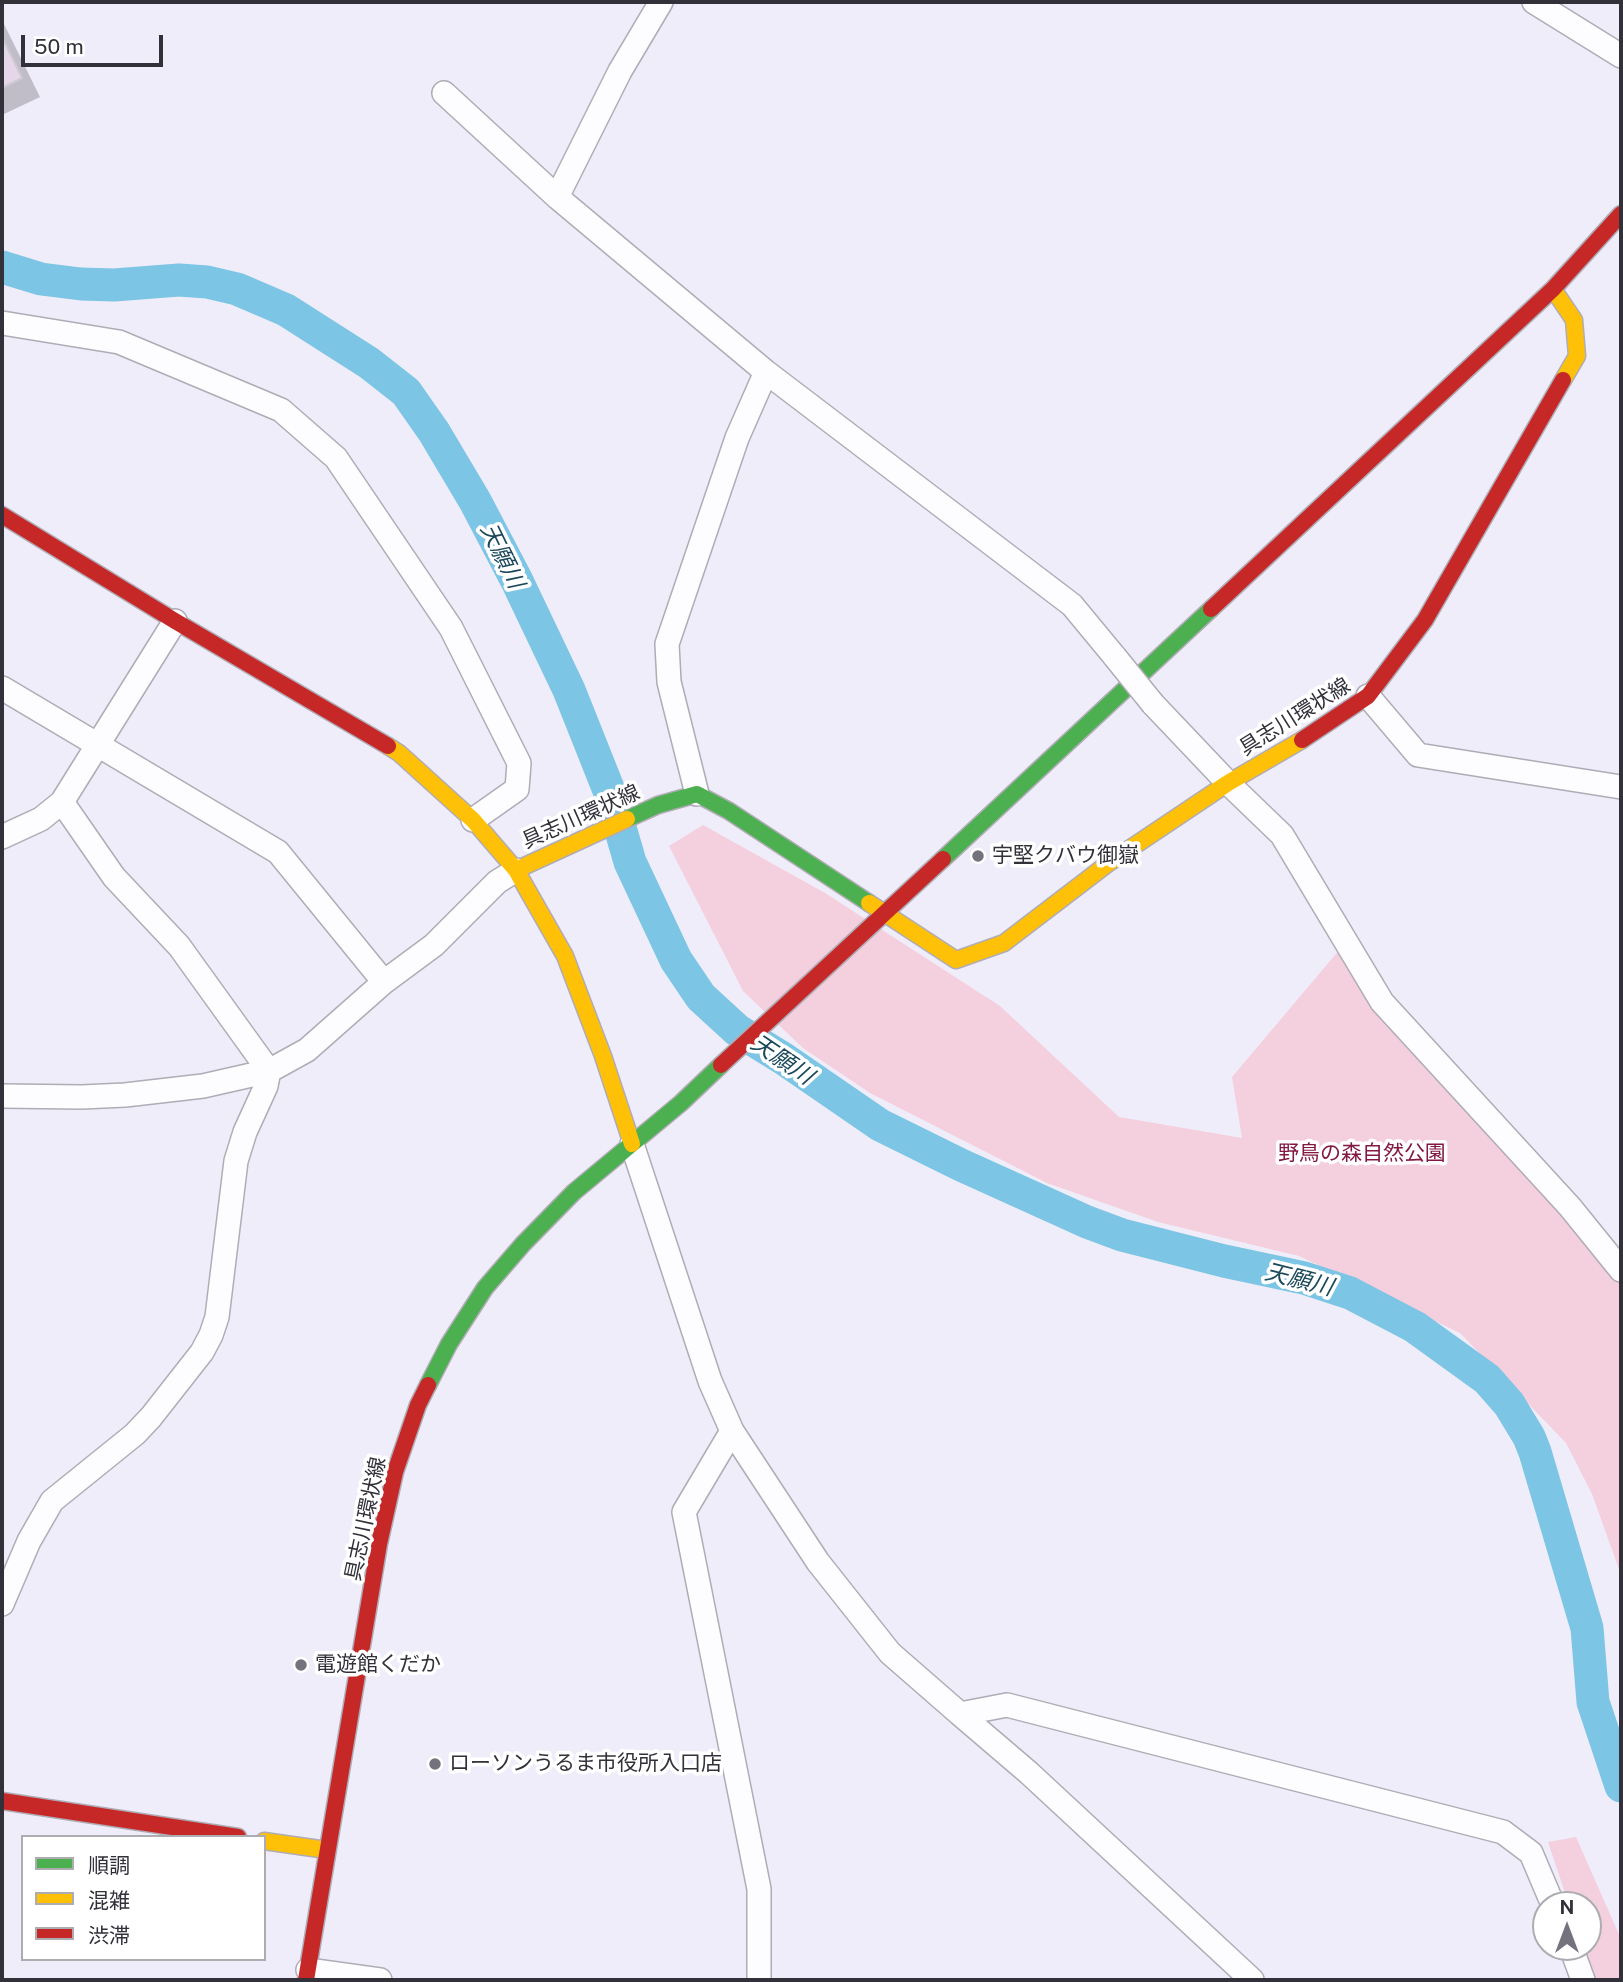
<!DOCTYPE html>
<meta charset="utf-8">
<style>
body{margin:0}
#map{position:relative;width:1623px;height:1982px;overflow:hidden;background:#f0edfa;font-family:"Public Sans","Noto Sans JP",sans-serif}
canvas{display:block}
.frame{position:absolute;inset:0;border:4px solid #323039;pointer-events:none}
.legend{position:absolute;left:21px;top:1835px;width:245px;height:126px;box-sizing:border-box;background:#fff;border:2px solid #adacb0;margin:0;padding:9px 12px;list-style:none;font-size:21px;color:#323039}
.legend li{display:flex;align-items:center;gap:14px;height:35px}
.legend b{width:35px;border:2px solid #adacb0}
.north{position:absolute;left:1532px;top:1891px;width:70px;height:70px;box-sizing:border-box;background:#fff;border:2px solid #adacb0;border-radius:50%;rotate:0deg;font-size:19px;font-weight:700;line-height:28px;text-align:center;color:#323039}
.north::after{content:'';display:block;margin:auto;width:24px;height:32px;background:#74727d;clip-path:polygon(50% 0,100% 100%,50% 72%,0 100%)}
.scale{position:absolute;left:21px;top:35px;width:142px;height:32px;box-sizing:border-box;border:4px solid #323039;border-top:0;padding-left:9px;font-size:21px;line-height:24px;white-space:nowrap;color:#323039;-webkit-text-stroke:5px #fff;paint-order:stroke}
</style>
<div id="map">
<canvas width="1623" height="1982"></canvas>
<div class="frame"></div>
<ul class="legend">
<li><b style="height:9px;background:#4caf50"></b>順調</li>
<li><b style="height:9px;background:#ffc107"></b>混雑</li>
<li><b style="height:9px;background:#c62828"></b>渋滞</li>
</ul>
<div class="north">N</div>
<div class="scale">50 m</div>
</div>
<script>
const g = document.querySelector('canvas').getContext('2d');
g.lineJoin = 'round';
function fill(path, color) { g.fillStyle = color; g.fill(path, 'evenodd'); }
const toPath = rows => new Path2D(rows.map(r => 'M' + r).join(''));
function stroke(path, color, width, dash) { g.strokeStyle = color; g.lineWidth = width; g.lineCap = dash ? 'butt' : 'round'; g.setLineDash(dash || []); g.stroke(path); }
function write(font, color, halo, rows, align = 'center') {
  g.font = font + ' "Public Sans","Noto Sans JP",sans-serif'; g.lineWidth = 7; g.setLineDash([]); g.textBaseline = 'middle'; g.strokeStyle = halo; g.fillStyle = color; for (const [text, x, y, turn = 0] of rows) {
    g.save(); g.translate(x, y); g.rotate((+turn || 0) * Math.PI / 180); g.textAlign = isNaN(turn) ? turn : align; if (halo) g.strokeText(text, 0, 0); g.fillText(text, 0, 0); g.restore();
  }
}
const green = toPath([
 [703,825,825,893,1000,1006,1119,1117,1242,1138,1232,1077,1346,942,1621,1270,1621,1575,1592,1494,1566,1443,1460,1333,1299,1256,1158,1222,1047,1183,870,1093,803,1048,743,991,669,846],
 [1576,1837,1621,1939,1621,1980,1593,1980,1582,1947,1588,1947,1588,1905,1569,1905,1548,1842]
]);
const shadow = toPath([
 [2,20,40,97,2,115]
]);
const river = toPath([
 [2,267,41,279,81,284,114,285,179,280,207,282,237,289,286,310,369,363,406,392,434,432,475,501,517,581,569,690,610,793,630,862,676,960,701,997,737,1030,784,1059,880,1125,961,1165,1087,1222,1122,1235,1224,1261,1304,1278,1350,1293,1415,1327,1487,1379,1509,1404,1529,1437,1535,1452,1587,1628,1593,1702,1621,1786]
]);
const building = toPath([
 [2,37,22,78,2,88,2,37]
]);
const street = toPath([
 [1534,2,1621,56],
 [444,93,557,197,766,372,1072,605,1115,657],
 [557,197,620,71,661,2],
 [2,323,119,342,281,410,336,458,451,628,519,763,517,789,473,820],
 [2,688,278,852,384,982],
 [1368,696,1418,755,1621,787],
 [1153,704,1228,783,1282,835,1382,1002,1570,1207,1621,1270],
 [697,794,669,682,667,644,737,438,766,372],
 [2,837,41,819,62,802,175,621],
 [2,1096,82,1097,125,1095,203,1086,269,1071,307,1050,384,982,434,945,497,882,516,870],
 [632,1144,710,1381,732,1431,818,1562,890,1653,960,1714,1007,1705,1503,1832,1531,1853,1553,1905],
 [732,1431,684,1512,759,1889,759,1980],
 [2,1604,29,1541,52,1501,135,1434,151,1417,202,1352,211,1335,217,1317,236,1161,245,1132,266,1086,269,1071,179,946,114,877,62,802],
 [960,1714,1029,1773,1252,1980],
 [1571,1947,1583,1980],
 [308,1970,380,1980]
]);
const fast = toPath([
 [627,819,658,805,697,794,729,811,869,903],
 [943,859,1211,609],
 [428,1385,449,1344,485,1288,523,1244,574,1192,681,1103,721,1065]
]);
const slow = toPath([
 [1553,289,1574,320,1577,356,1563,380],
 [388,746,399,753,473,820,516,870],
 [627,819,516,870,565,956,603,1056,632,1144],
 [869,903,956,960,1004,943,1110,862,1228,783,1302,740],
 [264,1841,327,1850]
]);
const jam = toPath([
 [2,515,175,621,388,746],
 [1211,609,1553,289,1621,214],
 [1302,740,1368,696,1425,620,1563,380],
 [721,1065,943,859],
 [2,1801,238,1837],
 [306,1980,379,1544,395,1472,418,1405,428,1385]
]);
const streetBridge = toPath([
 [1115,657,1153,704]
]);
const markers = [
 [978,856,7,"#74727d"],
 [301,1665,7,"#74727d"],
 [435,1764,7,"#74727d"]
];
const streetNames = [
 ["具志川環状線",1295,717,-32],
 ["具志川環状線",581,817,-24],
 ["具志川環状線",366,1519,-78]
];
const poiNames = [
 ["宇堅クバウ御嶽",992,856],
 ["電遊館くだか",315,1665],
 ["ローソンうるま市役所入口店",449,1764]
];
const parkNames = [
 ["野鳥の森自然公園",1362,1154]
];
const waterNames = [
 ["天願川",502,556,64],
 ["天願川",782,1060,34],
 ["天願川",1299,1280,14]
];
fill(green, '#f4cfdd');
fill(shadow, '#0003');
stroke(river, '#7cc5e5', 33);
fill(building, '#e5d7e9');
stroke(building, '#cec9d2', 2);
stroke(street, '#afacb6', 26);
stroke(fast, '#afacb6', 19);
stroke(slow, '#afacb6', 19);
stroke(jam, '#afacb6', 19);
stroke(street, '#fdfcfe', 23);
stroke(fast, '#4caf50', 16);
stroke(slow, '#ffc107', 16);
stroke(jam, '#c62828', 16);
stroke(streetBridge, '#afacb6', 26, []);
stroke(streetBridge, '#fdfcfe', 23);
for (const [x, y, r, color] of markers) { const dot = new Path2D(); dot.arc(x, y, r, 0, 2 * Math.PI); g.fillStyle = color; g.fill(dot); stroke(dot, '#fff', 2.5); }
write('21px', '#323039', '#fff', streetNames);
write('21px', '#323039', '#fff', poiNames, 'left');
write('21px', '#821943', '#fff', parkNames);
write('italic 23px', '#1b495a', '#fff', waterNames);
</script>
